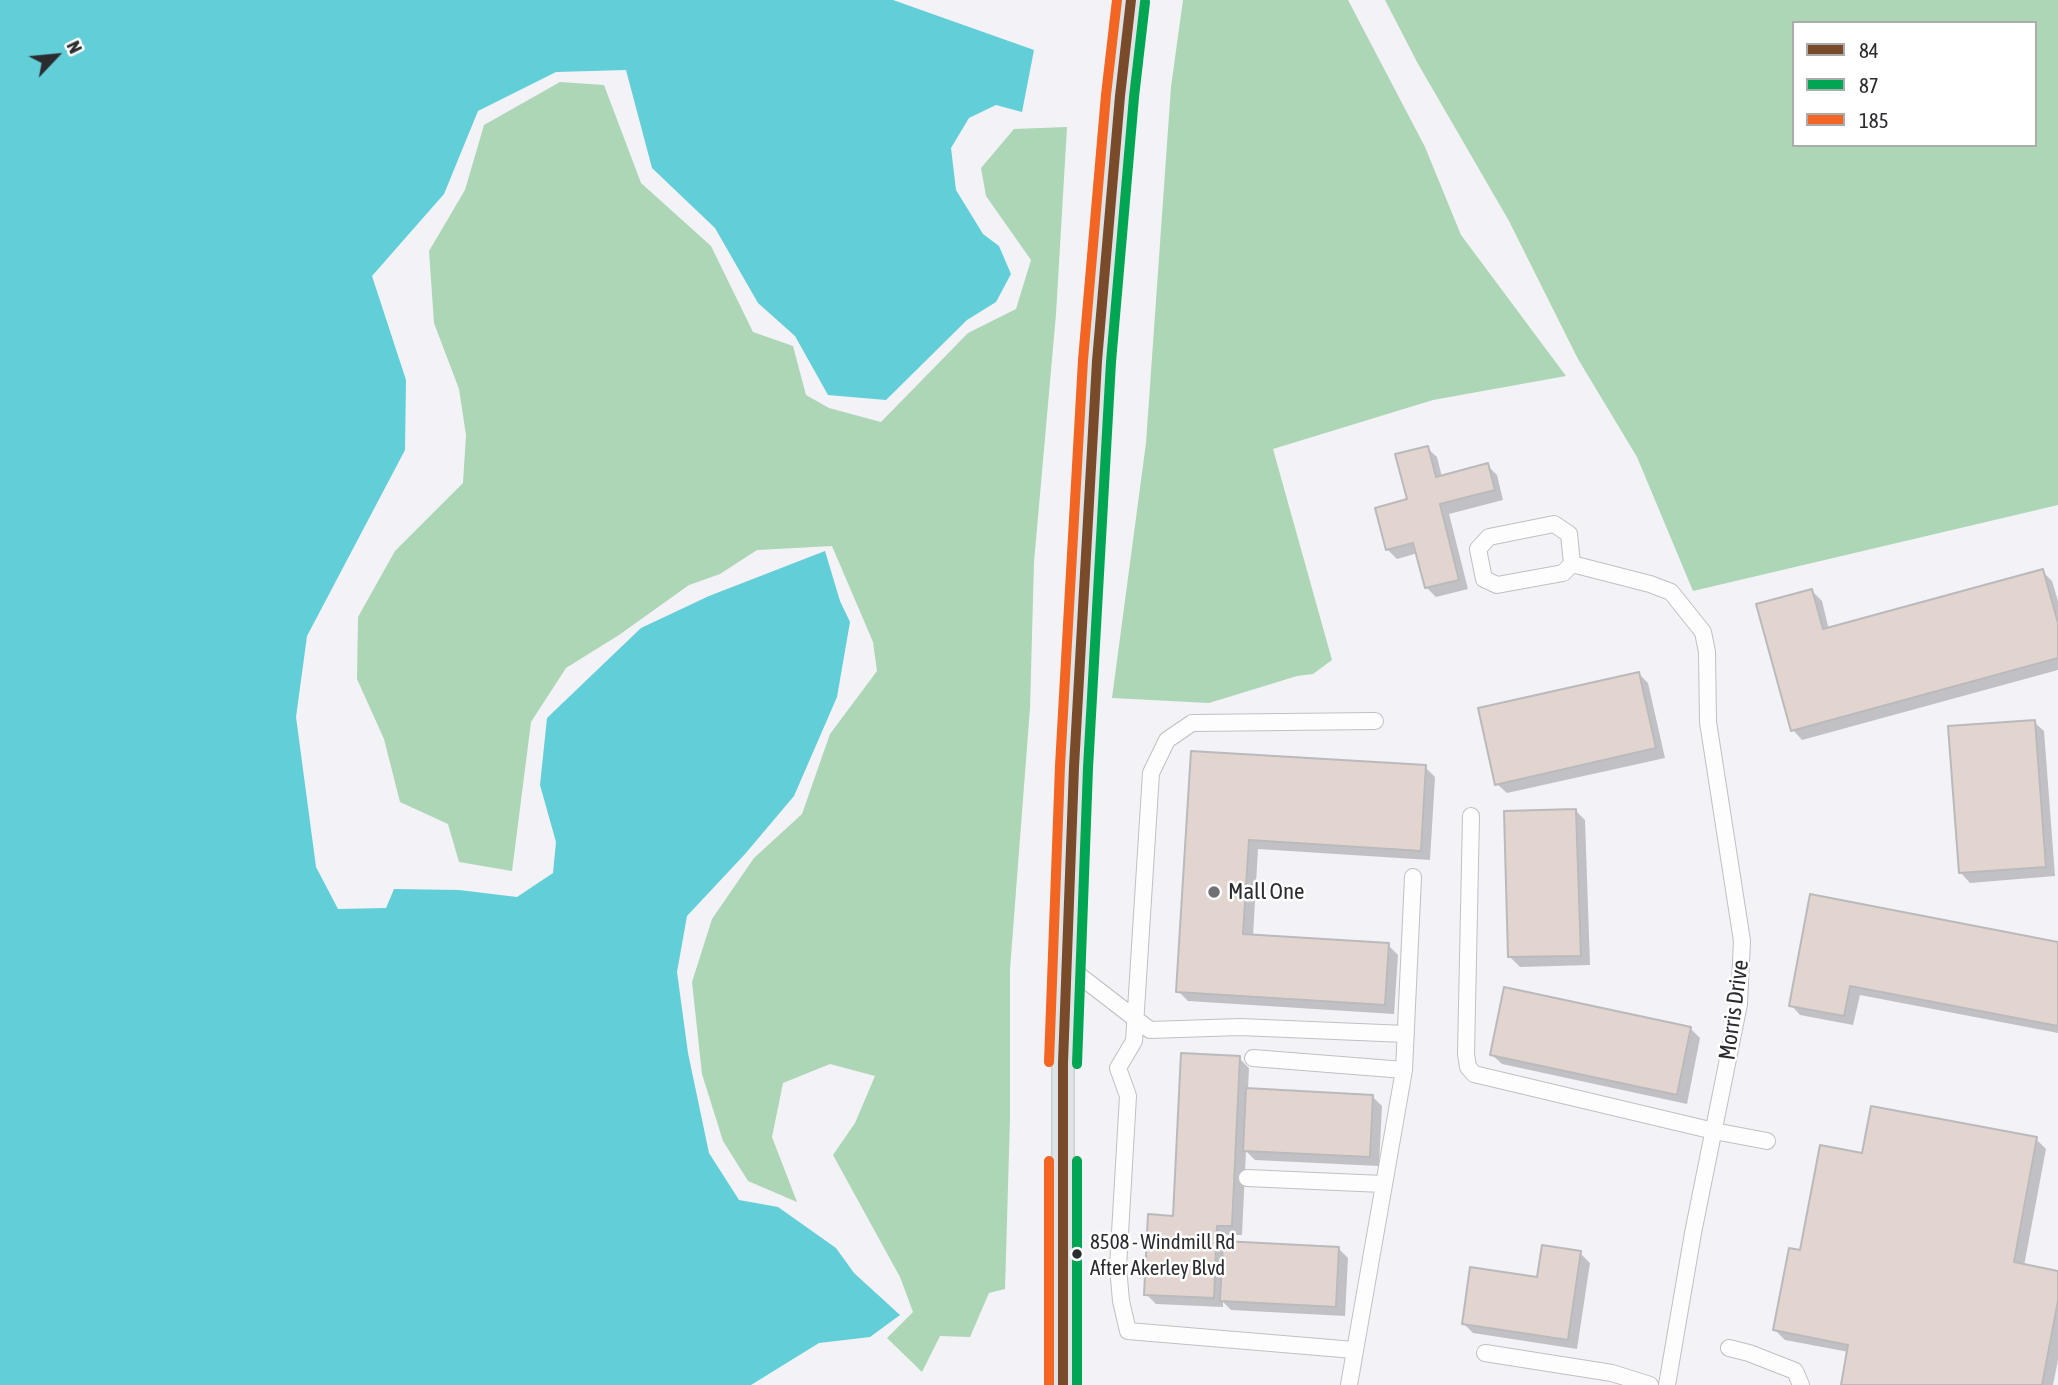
<!DOCTYPE html>
<style>
body{margin:0}
#map{position:relative;width:2058px;height:1385px;overflow:hidden;background:#f2f2f7;font-family:"Asap Condensed",sans-serif}
canvas{display:block}
.legend{position:absolute;left:1792px;top:21px;width:245px;height:126px;box-sizing:border-box;background:#fff;border:2px solid #aaabac;margin:0;padding:9px 12px;list-style:none;font-size:21px;color:#2b2c2f}
.legend li{display:flex;align-items:center;gap:14px;height:35px}
.legend b{width:35px;border:2px solid #aaabac}
.north{position:absolute;left:21px;top:21px;width:70px;height:70px;-webkit-text-stroke:5px #fff;paint-order:stroke;rotate:64deg;font-size:19px;font-weight:700;line-height:28px;text-align:center;color:#2b2c2f}
.north::after{content:'';display:block;margin:auto;width:24px;height:32px;background:#2b2c2f;clip-path:polygon(50% 0,100% 100%,50% 72%,0 100%)}
</style>
<div id="map">
<canvas width="2058" height="1385"></canvas>
<ul class="legend">
<li><b style="height:9px;background:#7a4b2a"></b>84</li>
<li><b style="height:9px;background:#00a651"></b>87</li>
<li><b style="height:9px;background:#f26522"></b>185</li>
</ul>
<div class="north">N</div>
</div>
<script>
const g = document.querySelector('canvas').getContext('2d');
g.lineJoin = 'round';
function fill(path, color) { g.fillStyle = color; g.fill(path, 'evenodd'); }
const toPath = rows => new Path2D(rows.map(r => 'M' + r).join(''));
function stroke(path, color, width, dash) { g.strokeStyle = color; g.lineWidth = width; g.lineCap = dash ? 'butt' : 'round'; g.setLineDash(dash || []); g.stroke(path); }
function write(font, color, halo, rows, align = 'center') {
  g.font = font + ' "Asap Condensed",sans-serif'; g.lineWidth = 5; g.setLineDash([]); g.textBaseline = 'middle'; g.strokeStyle = halo; g.fillStyle = color; for (const [text, x, y, turn = 0] of rows) {
    g.save(); g.translate(x, y); g.rotate((+turn || 0) * Math.PI / 180); g.textAlign = isNaN(turn) ? turn : align; if (halo) g.strokeText(text, 0, 0); g.fillText(text, 0, 0); g.restore();
  }
}
const forest = toPath([
 [1183,0,1348,0,1425,147,1461,235,1566,376,1433,400,1273,449,1332,660,1313,674,1297,676,1209,703,1112,698,1146,443,1171,87],
 [1385,0,2058,0,2058,505,1693,591,1637,457,1578,359,1509,221,1417,62],
 [1794,23,2035,23,2035,145,1794,145],
 [560,82,604,85,641,183,711,246,753,332,793,346,806,395,829,408,881,422,968,333,1016,309,1031,260,986,196,981,168,1014,129,1067,127,1056,314,1034,562,1030,708,1010,969,1010,1118,1005,1289,989,1293,970,1337,940,1336,922,1372,887,1338,913,1312,900,1277,833,1155,855,1123,875,1076,830,1064,783,1083,772,1137,797,1202,748,1181,723,1141,702,1074,692,982,712,919,754,858,802,814,830,734,877,671,873,642,832,546,757,550,720,574,689,585,619,635,566,668,531,722,512,871,459,862,448,824,400,802,384,739,357,679,358,617,395,551,463,483,466,435,459,389,434,323,429,251,465,190,484,125]
]);
const water = toPath([
 [0,0,893,0,1034,50,1022,112,996,105,969,118,951,148,956,190,983,234,999,246,1011,274,996,302,967,320,886,400,828,395,795,336,758,303,715,228,652,168,626,70,556,72,478,111,444,194,372,276,406,380,405,450,307,636,296,717,316,867,338,909,386,908,394,889,459,890,517,897,553,873,556,842,540,785,547,718,641,628,709,596,825,551,840,601,850,622,837,697,794,796,745,854,687,916,677,972,688,1053,709,1153,739,1200,778,1207,836,1248,854,1273,900,1315,870,1337,819,1343,751,1385,0,1385]
]);
const shadow = toPath([
 [1427,448,1437,457,1442,477,1487,465,1497,475,1503,500,1449,514,1468,589,1436,597,1426,587,1418,553,1397,559,1387,549,1409,501],
 [2042,571,2052,581,2058,601,2058,670,1802,740,1793,730,1812,591,1822,601,1829,630],
 [1638,673,1648,683,1665,758,1507,793,1497,784],
 [2034,722,2044,731,2055,876,1970,883,1961,873],
 [1192,753,1425,767,1435,777,1430,860,1258,849,1253,936,1388,945,1398,955,1394,1014,1188,1001,1178,991],
 [1575,810,1585,820,1590,965,1520,967,1510,957],
 [1812,896,2058,944,2058,1033,1860,995,1853,1025,1800,1015,1791,1005],
 [1690,1028,1700,1038,1687,1104,1502,1064,1492,1055],
 [1239,1058,1249,1068,1248,1090,1372,1096,1382,1106,1379,1166,1255,1160,1246,1151,1242,1235,1226,1235,1226,1243,1338,1248,1348,1258,1345,1316,1231,1310,1223,1302,1223,1307,1156,1304,1146,1294],
 [2036,1139,2046,1149,2024,1266,2058,1273,2058,1360,2053,1385,1843,1385,1849,1352,1785,1340,1775,1330,1801,1252,1863,1155],
 [1580,1253,1590,1263,1577,1349,1473,1333,1463,1323]
]);
const building = toPath([
 [1428,446,1436,477,1488,463,1495,490,1440,504,1459,580,1425,588,1413,543,1386,550,1375,508,1407,499,1395,454,1428,446],
 [2043,569,2058,623,2058,658,1791,731,1756,604,1812,589,1823,629,2043,569],
 [1639,672,1656,748,1495,785,1478,708,1639,672],
 [2035,720,2046,867,1959,873,1948,726,2035,720],
 [1191,751,1426,765,1421,851,1249,840,1243,934,1389,943,1385,1005,1176,992,1191,751],
 [1576,809,1581,956,1508,957,1504,811,1576,809],
 [1810,894,2058,942,2058,1026,1850,986,1844,1016,1789,1006,1810,894],
 [1504,987,1691,1027,1677,1095,1490,1055,1504,987],
 [1181,1053,1240,1056,1232,1226,1217,1226,1214,1298,1144,1295,1148,1214,1173,1216,1181,1053],
 [1246,1088,1373,1095,1370,1157,1243,1151,1246,1088],
 [1871,1106,2037,1137,2014,1262,2058,1271,2058,1301,2042,1385,1841,1385,1848,1345,1773,1330,1789,1248,1800,1250,1820,1145,1862,1153,1871,1106],
 [1223,1241,1339,1247,1336,1307,1220,1301,1223,1241],
 [1542,1245,1581,1251,1568,1340,1462,1324,1470,1267,1537,1277,1542,1245]
]);
const minor = toPath([
 [1572,564,1569,534,1554,524,1489,537,1478,549,1484,579,1497,585,1563,573,1572,564,1650,584,1671,592,1703,632,1707,652,1708,722,1742,941,1739,1004,1693,1233,1667,1385],
 [1471,816,1466,1054,1468,1067,1474,1074,1714,1131,1767,1141],
 [1067,966,1150,1030,1240,1027,1406,1034],
 [1253,1058,1404,1070],
 [1247,1178,1383,1184],
 [1729,1348,1749,1353,1795,1371,1801,1385],
 [1354,1350,1128,1331,1121,1301,1118,1267,1128,1096,1118,1068,1134,1041,1151,773,1167,740,1192,723,1375,721],
 [1485,1353,1612,1373,1650,1385],
 [1349,1385,1404,1070,1413,877]
]);
const major = toPath([
 [1063,1385,1063,1063,1074,767,1097,361,1120,96,1131,0]
]);
const bus1 = toPath([
 [1063,1385,1063,1063,1074,767,1097,361,1120,96,1131,0]
]);
const bus2 = toPath([
 [1077,1064,1088,768,1111,362,1134,97,1145,2],
 [1077,1161,1077,1385]
]);
const bus3 = toPath([
 [1049,1062,1060,766,1083,360,1106,95,1117,0],
 [1049,1161,1049,1385]
]);
const markers = [
 [1214,892,7,"#717175"],
 [1077,1254,6,"#2b2c2f"]
];
const busNames = [
 ["8508 - Windmill Rd",1090,1242],
 ["After Akerley Blvd",1090,1268]
];
const poiNames = [
 ["Mall One",1228,892]
];
const streetNames = [
 ["Morris Drive",1734,1010,-82]
];
fill(forest, '#acd6b5');
fill(water, '#61ced8');
fill(shadow, '#0003');
fill(building, '#e2d5d0');
stroke(building, '#bab9bb', 2);
stroke(minor, '#c0c0c3', 18);
stroke(major, '#d0d0d2', 24);
stroke(minor, '#fdfdfe', 16);
stroke(major, '#dde4e8', 21);
stroke(bus1, '#7a4b2a', 10);
stroke(bus2, '#00a651', 10);
stroke(bus3, '#f26522', 10);
for (const [x, y, r, color] of markers) { const dot = new Path2D(); dot.arc(x, y, r, 0, 2 * Math.PI); g.fillStyle = color; g.fill(dot); stroke(dot, '#fff', 2.5); }
write('21px', '#2b2c2f', '#fff', busNames, 'left');
write('23px', '#2b2c2f', '#fff', poiNames, 'left');
write('23px', '#2b2c2f', '#fff', streetNames);
</script>
